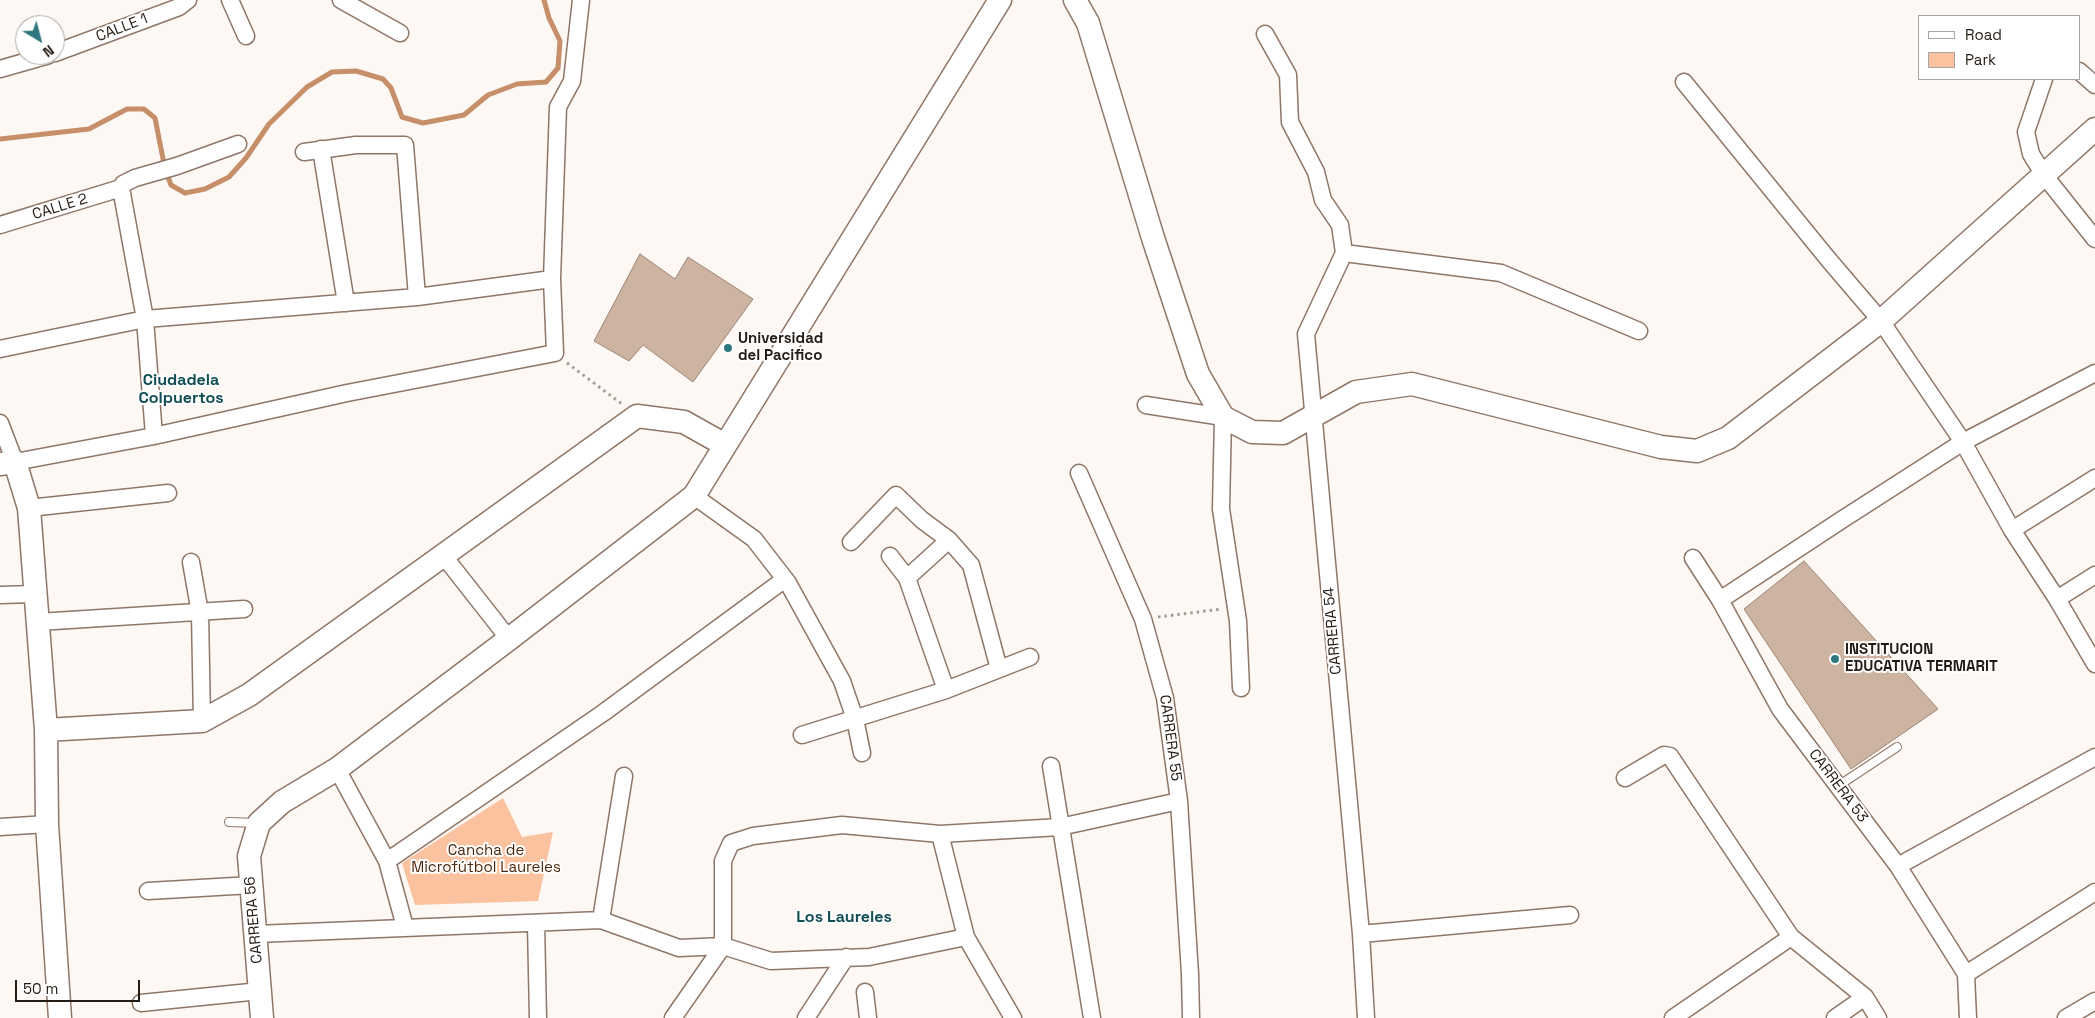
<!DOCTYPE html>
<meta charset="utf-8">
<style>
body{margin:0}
#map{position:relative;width:2095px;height:1018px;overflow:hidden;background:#fdf8f4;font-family:"Space Grotesk",sans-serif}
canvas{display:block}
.legend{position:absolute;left:1918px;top:15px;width:162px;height:65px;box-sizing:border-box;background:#fff;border:1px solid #a7a4a1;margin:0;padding:6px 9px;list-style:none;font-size:15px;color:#241b14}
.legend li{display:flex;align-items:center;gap:10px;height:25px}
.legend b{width:25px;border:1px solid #a7a4a1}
.north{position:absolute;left:15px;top:15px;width:50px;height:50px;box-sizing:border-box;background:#fff;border:1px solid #a7a4a1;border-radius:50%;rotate:143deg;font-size:14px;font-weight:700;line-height:20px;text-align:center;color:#241b14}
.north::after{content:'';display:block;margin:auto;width:18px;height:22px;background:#2f777f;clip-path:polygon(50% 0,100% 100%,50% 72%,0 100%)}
.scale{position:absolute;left:15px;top:980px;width:125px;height:22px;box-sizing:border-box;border:2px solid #241b14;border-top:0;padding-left:6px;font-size:15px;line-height:18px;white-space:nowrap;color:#241b14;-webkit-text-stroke:4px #fff;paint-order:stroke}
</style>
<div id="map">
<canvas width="2095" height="1018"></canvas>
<ul class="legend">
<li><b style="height:6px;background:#fff"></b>Road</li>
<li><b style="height:14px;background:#fac29e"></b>Park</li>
</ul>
<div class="north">N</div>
<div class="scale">50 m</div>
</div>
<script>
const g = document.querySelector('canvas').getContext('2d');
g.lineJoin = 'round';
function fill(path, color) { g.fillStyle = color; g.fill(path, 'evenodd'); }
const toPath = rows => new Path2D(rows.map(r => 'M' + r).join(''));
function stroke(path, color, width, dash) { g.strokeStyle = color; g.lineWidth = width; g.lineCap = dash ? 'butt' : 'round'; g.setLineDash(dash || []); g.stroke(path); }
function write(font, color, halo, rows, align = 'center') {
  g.font = font + ' "Space Grotesk",sans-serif'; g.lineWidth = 4; g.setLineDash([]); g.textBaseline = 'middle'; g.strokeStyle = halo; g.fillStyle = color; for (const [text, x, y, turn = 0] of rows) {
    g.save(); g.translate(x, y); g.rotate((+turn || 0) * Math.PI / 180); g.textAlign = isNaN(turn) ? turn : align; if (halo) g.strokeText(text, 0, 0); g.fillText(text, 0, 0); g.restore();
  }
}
const green = toPath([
 [503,798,522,837,553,832,538,901,415,905,402,863]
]);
const stream = toPath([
 [0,139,89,129,127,109,144,109,155,118,165,169,171,185,185,193,205,189,229,177,246,158,269,124,307,87,332,72,356,71,383,79,391,88,402,117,423,123,464,115,488,95,517,84,546,82,558,68,560,41,549,18,544,0]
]);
const building = toPath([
 [640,254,675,279,688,257,753,299,693,382,643,345,629,361,594,341,640,254],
 [1804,561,1938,709,1851,769,1744,609,1804,561]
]);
const path = toPath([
 [567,363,622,404],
 [1158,617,1222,609]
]);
const lane = toPath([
 [1838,786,1897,747],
 [229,822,257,823]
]);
const street = toPath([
 [230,0,246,36],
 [341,0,400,33],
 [1265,34,1288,75,1290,122,1316,172,1323,200,1340,225,1344,253],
 [55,53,179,7,188,0],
 [0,69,49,55],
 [2079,71,2095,85],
 [2044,79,2026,132,2031,154,2044,175,2095,239],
 [1684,82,1828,259,1881,321,1963,442,2012,530,2057,599,2095,664],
 [321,149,346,303],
 [304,152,356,145,405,145,417,297],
 [121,188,145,319,154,436],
 [121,188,123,184,135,178,177,166,238,144],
 [0,225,121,188],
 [1344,253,1306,334,1361,934,1366,1018],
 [1344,253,1501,273,1639,331],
 [0,349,145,319,417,297,552,279],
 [1146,405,1223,417,1221,509,1238,621,1241,688],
 [0,423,15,462,154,436,347,393,555,353,552,279,558,107,572,81,581,0],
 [1079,473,1143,619,1165,698,1179,801,1190,974,1191,1018],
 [694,496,754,539,788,583,842,681,855,719,862,753],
 [29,508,168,493],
 [2012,530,2095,478],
 [851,542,896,495,922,520,949,540,971,565,999,669],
 [443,555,509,639],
 [890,556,907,578,946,690],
 [1693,558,1720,600,1780,709,1898,866,1966,974,1968,1018],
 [191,562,200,613,202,721],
 [907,578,949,540],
 [0,595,34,594],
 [2057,599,2095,575],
 [1720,600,1843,519,1963,442,2095,373],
 [38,622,244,609],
 [802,735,946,690,1030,657],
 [1051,766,1092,1018],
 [337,769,387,861,405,927],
 [1625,778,1664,755,1670,756,1791,937,1865,997,1878,1018],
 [0,827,47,824],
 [940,834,966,937,1013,1018],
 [387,861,603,713,785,579],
 [1898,866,2095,757],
 [148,891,252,885],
 [601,920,624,776],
 [536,924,538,1018],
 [256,934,601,920,679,948,723,946,771,961,869,957,966,937],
 [1361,934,1570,915],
 [1966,974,2095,892],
 [865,992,868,1018],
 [141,1003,260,991],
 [673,1018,723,946,723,861,731,843,753,836,842,825,940,834,1060,827,1179,801],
 [806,1018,846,957],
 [1673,1018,1791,937],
 [1835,1018,1865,997],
 [2066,1018,2095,1001]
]);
const secondary = toPath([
 [1075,0,1088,23,1153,238,1198,374,1223,417,1252,432,1283,433,1356,392,1412,384,1661,447,1697,451,1728,438,1881,321,2095,129],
 [0,464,15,462,29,508,46,730,47,824,60,1018],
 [46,730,202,721,249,695,637,416,684,422,725,445],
 [262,1018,249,856,259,823,282,802,337,769,509,639,694,496,1000,0]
]);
const markers = [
 [728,348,5,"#2f777f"],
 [1835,659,5,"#2f777f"]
];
const streetNames = [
 ["CALLE 1",122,28,-21],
 ["CALLE 2",60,207,-17],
 ["CARRERA 54",1333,631,-95],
 ["CARRERA 55",1170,738,82],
 ["CARRERA 53",1838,786,53],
 ["CARRERA 56",254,920,-95]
];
const poiNames = [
 ["Universidad",738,339],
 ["del Pacifico",738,356],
 ["INSTITUCION",1845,650],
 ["EDUCATIVA TERMARIT",1845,667]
];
const parkNames = [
 ["Cancha de",486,851],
 ["Microfútbol Laureles",486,868]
];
const neighbourhoodNames = [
 ["Ciudadela",181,381],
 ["Colpuertos",181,399],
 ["Los Laureles",844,918]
];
fill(green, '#fac29e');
stroke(stream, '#c68e69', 5);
fill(building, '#cdb3a2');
stroke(building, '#9d8474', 1);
stroke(lane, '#8f7667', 10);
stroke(street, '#8f7667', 19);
stroke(secondary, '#8f7667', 25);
stroke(path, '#a39d97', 3, [2.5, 4]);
stroke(lane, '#fff', 8);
stroke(street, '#fff', 16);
stroke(secondary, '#fff', 22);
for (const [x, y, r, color] of markers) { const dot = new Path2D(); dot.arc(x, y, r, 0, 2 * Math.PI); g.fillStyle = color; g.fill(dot); stroke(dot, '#fff', 2); }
write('15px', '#241b14', '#fff', streetNames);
write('bold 15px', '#241b14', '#fff', poiNames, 'left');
write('15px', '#4e280b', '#fff', parkNames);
write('bold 16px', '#104e54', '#fff', neighbourhoodNames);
</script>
